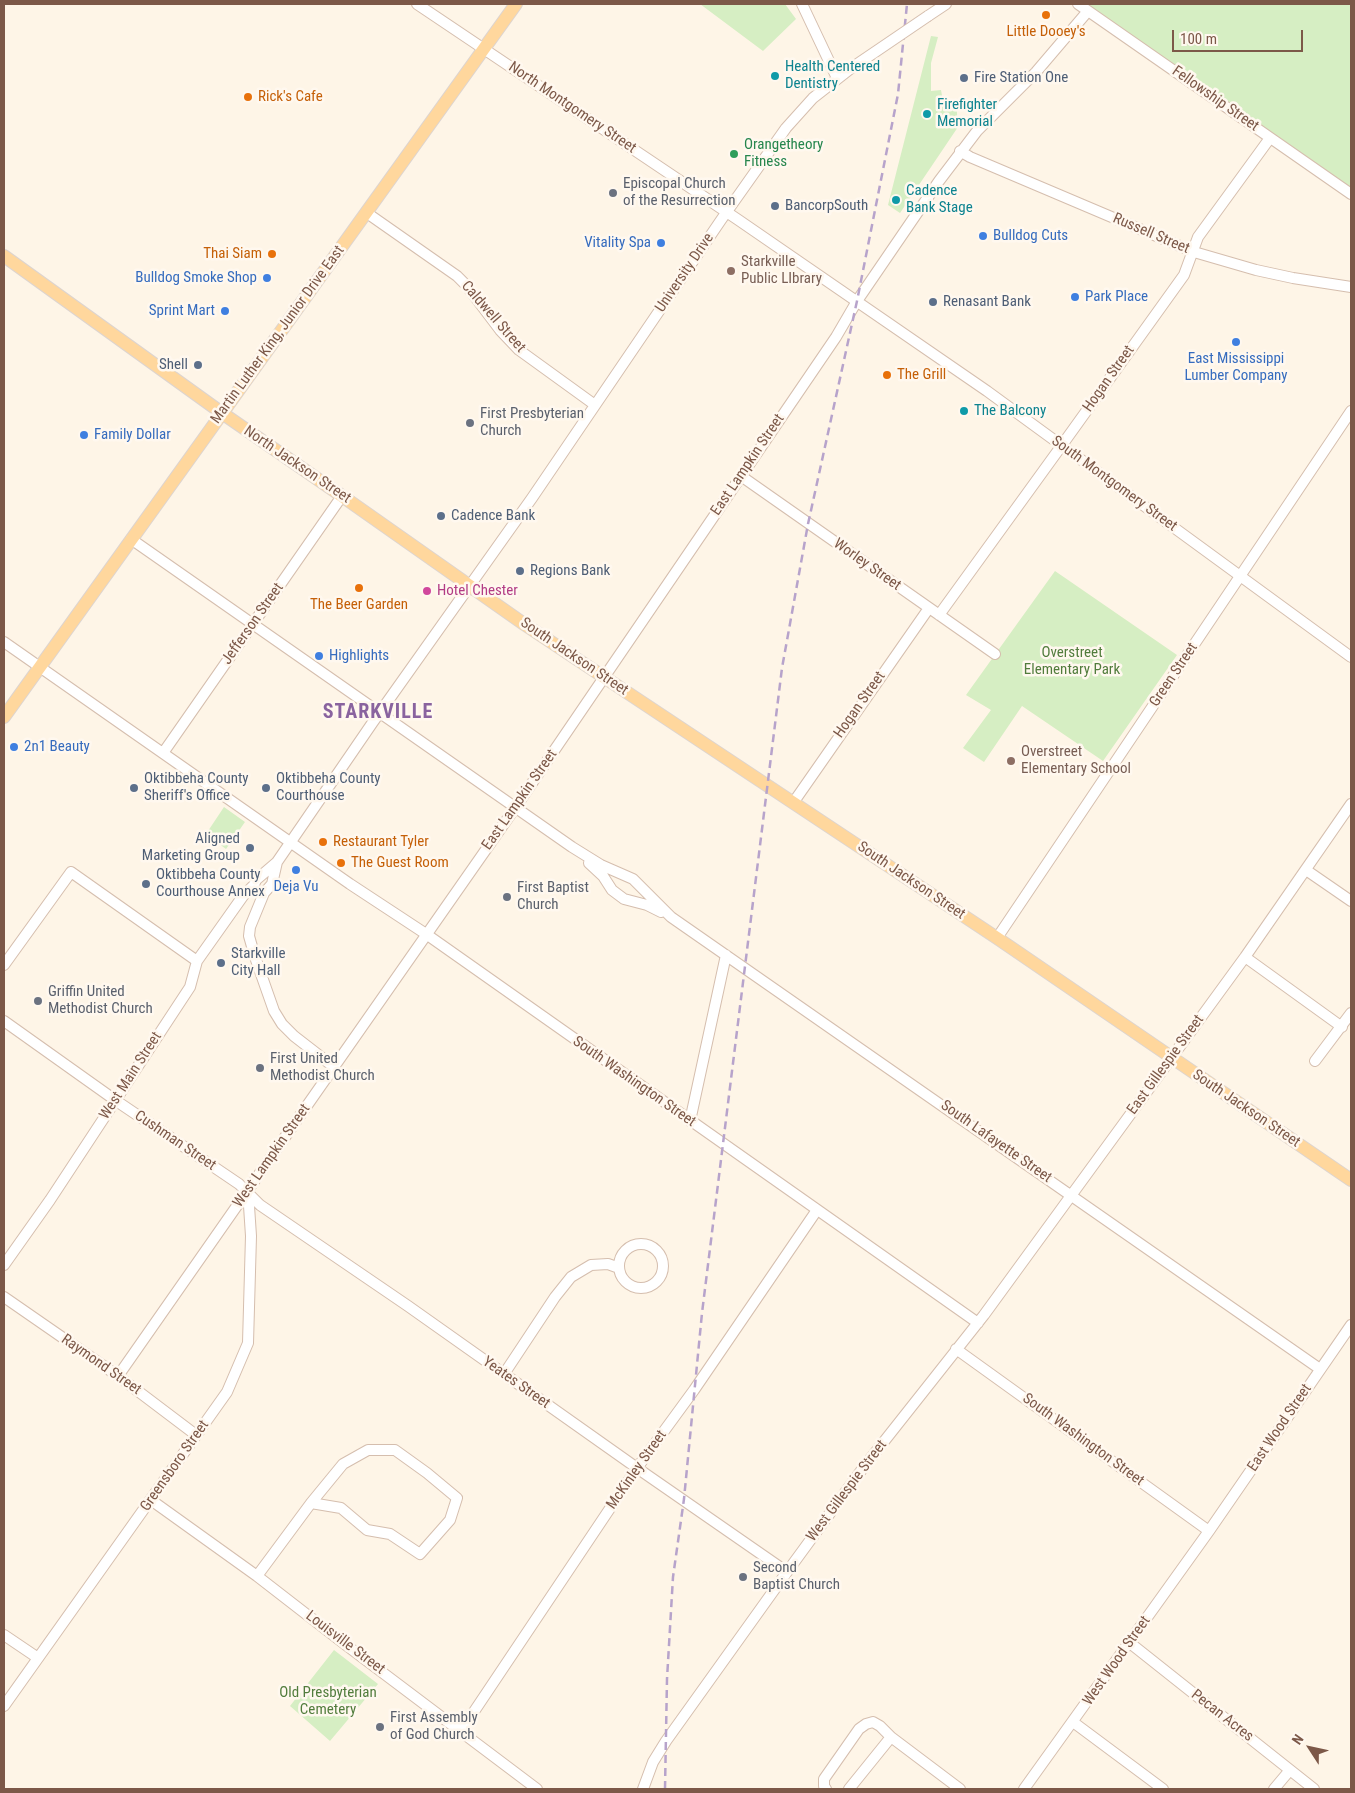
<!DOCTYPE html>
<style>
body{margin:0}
#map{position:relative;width:1355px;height:1793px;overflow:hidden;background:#fef5e7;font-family:"Roboto Condensed",sans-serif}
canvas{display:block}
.frame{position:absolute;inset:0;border:5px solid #7c5848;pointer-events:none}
.north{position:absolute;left:1285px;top:1723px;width:50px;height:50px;-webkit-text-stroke:4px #fff8ef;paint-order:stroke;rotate:305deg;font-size:14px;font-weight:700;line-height:20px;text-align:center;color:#7c5848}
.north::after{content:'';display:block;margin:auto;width:18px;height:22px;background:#7c5848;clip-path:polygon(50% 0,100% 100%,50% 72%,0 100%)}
.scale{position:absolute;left:1172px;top:30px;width:131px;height:22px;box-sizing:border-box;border:2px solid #7c5848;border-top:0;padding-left:6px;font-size:15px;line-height:18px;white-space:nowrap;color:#7c5848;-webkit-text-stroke:4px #fff8ef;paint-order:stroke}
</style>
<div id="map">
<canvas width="1355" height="1793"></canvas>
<div class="frame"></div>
<div class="north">N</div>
<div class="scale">100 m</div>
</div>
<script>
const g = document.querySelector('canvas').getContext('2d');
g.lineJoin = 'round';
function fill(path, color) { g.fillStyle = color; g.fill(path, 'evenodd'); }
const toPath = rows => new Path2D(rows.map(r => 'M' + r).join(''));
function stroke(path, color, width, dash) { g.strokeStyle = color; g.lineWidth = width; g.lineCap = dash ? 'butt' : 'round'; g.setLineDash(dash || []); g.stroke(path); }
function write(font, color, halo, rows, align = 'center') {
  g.font = font + ' "Roboto Condensed",sans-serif'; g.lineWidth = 5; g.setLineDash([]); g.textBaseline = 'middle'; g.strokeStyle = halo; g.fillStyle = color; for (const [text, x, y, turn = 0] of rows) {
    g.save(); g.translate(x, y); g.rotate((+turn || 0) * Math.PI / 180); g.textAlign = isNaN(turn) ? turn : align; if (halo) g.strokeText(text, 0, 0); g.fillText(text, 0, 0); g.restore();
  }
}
const green = toPath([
 [700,4,785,4,796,19,763,51],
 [1086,4,1351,4,1351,188,1229,104],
 [931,36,938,37,931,63,931,91,941,90,943,101,956,99,958,127,900,213,888,205],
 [1055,571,1177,655,1103,761,1022,706,984,762,963,748,991,710,966,695],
 [224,807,245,822,226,849,206,834],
 [334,1650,378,1684,330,1741,290,1706]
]);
const minor = toPath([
 [417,4,737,219,987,391,1351,657],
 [802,4,837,78],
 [1078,4,1351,194],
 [928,16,946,4],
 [960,151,970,157,1194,252,1256,270,1293,278,1351,287],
 [367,213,457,276,466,285,500,330,519,350,595,405],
 [741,476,995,654],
 [131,539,572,847,601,865,633,879,671,917,1320,1369],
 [939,615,1057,452,1184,275,1198,237,1270,138],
 [4,642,350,884,426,934,978,1323],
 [163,753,342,496],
 [793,803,929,608],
 [277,862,272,884,264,893,250,927,249,936,255,957,274,1011,282,1024,294,1036,334,1067],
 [589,863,603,876,612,890,624,899,647,905,661,912],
 [1306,870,1351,901],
 [997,938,1351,411],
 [1245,957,1342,1027],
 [4,965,71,872,197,961],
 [4,1021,115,1100,239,1184,260,1205,408,1306,637,1468,787,1572],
 [1315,1061,1351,1013],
 [690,1121,726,955],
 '619 1266a22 22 0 1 1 44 0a22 22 0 1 1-44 0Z',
 [4,1265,50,1200,190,987,197,961,243,896,254,885,256,880,277,862,373,722,532,498,721,220,786,128,813,98,850,69],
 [4,1297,118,1376,196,1435],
 [956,1349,1209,1531],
 [504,1374,555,1297,571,1277,591,1265,608,1264,619,1268],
 [118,1376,515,808,836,337,857,301,939,181,977,131,1036,72,1088,11],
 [151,1500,257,1576,346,1645,537,1789],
 [257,1576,311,1503,343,1464,368,1450,395,1450,427,1473,457,1498,450,1520,420,1554,390,1534,367,1530,341,1508,311,1503],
 [4,1635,38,1658],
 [1130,1643,1314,1789],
 [4,1706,227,1392,248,1343,251,1236,248,1191],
 [1073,1722,1163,1789],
 [461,1731,637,1468,694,1390,817,1210],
 [891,1737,960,1789],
 [643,1789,653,1762,666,1741,787,1572,863,1468,984,1315,1245,957,1351,804],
 [826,1789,824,1786,824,1779,859,1729,866,1724,873,1722,880,1726,891,1737,849,1789],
 [1024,1789,1209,1531,1351,1325],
 [1274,1789,1290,1770]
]);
const major = toPath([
 [4,256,222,413,342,496,524,624,997,938,1351,1180],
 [4,717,516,4]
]);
const rail = toPath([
 [665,1789,667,1679,673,1577,684,1499,702,1313,782,668,808,524,857,301,898,94,907,4]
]);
const minorBridge = toPath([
 [850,69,928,16]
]);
const markers = [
 [1046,15,5,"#e8710a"],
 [775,76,5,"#0f9aa8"],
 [964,78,5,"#5c6f8a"],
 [248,97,5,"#e8710a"],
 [927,114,5,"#0f9aa8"],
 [734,154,5,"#2e9e5b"],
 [613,193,5,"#6b7280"],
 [896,200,5,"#0f9aa8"],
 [775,206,5,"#5c6f8a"],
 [983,236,5,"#3f7fe0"],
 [661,243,5,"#3f7fe0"],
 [272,254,5,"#e8710a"],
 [731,271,5,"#8d6e63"],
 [267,278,5,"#3f7fe0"],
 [1075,297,5,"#3f7fe0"],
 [933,302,5,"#5c6f8a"],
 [225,311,5,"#3f7fe0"],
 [1236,342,5,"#3f7fe0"],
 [198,365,5,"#5c6f8a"],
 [887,375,5,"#e8710a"],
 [964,411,5,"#0f9aa8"],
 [470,423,5,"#6b7280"],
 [84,435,5,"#3f7fe0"],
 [441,516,5,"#5c6f8a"],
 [520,571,5,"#5c6f8a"],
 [359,588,5,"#e8710a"],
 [427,591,5,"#d1479c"],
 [319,656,5,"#3f7fe0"],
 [14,747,5,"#3f7fe0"],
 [1011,761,5,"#8d6e63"],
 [134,788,5,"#5c6f8a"],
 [266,788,5,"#5c6f8a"],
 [323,842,5,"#e8710a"],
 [250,848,5,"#5c6f8a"],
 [341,863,5,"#e8710a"],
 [296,870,5,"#3f7fe0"],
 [146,884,5,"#5c6f8a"],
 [507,897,5,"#6b7280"],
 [221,963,5,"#5c6f8a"],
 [38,1001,5,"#6b7280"],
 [260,1068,5,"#6b7280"],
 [743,1577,5,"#6b7280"],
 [380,1727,5,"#6b7280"]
];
const foodNames = [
 ["Little Dooey's",1046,32,"center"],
 ["Rick's Cafe",258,97],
 ["Thai Siam",262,254,"right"],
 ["The Grill",897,375],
 ["The Beer Garden",359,605,"center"],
 ["Restaurant Tyler",333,842],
 ["The Guest Room",351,863]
];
const cultureNames = [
 ["Health Centered",785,67],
 ["Dentistry",785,84],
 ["Firefighter",937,105],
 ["Memorial",937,122],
 ["Cadence",906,191],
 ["Bank Stage",906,208],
 ["The Balcony",974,411]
];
const serviceNames = [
 ["Fire Station One",974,78],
 ["BancorpSouth",785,206],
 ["Renasant Bank",943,302],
 ["Shell",188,365,"right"],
 ["Cadence Bank",451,516],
 ["Regions Bank",530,571],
 ["Oktibbeha County",144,779],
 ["Sheriff's Office",144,796],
 ["Oktibbeha County",276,779],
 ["Courthouse",276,796],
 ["Aligned",240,839,"right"],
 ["Marketing Group",240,856,"right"],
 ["Oktibbeha County",156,875],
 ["Courthouse Annex",156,892],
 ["Starkville",231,954],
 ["City Hall",231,971]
];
const streetNames = [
 ["Fellowship Street",1215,99,35],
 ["North Montgomery Street",572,108,34],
 ["Russell Street",1151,234,23],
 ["University Drive",685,273,-56],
 ["Caldwell Street",493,317,49],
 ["Martin Luther King, Junior Drive East",278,335,-54],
 ["Hogan Street",1109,379,-55],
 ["North Jackson Street",297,465,34],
 ["East Lampkin Street",748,465,-56],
 ["South Montgomery Street",1114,484,36],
 ["Worley Street",867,565,35],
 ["Jefferson Street",253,624,-55],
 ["South Jackson Street",574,657,34],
 ["Green Street",1174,675,-56],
 ["Hogan Street",860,705,-55],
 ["East Lampkin Street",520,800,-55],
 ["South Jackson Street",911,881,34],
 ["East Gillespie Street",1166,1065,-54],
 ["West Main Street",131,1076,-57],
 ["South Washington Street",634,1082,35],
 ["South Jackson Street",1246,1109,34],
 ["Cushman Street",175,1141,34],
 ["South Lafayette Street",996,1142,35],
 ["West Lampkin Street",272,1156,-55],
 ["Raymond Street",101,1365,35],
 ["Yeates Street",516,1383,35],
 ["East Wood Street",1280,1428,-56],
 ["South Washington Street",1083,1440,36],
 ["Greensboro Street",175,1466,-55],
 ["McKinley Street",637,1470,-55],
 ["West Gillespie Street",847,1491,-53],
 ["Louisville Street",345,1643,37],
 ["West Wood Street",1117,1661,-55],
 ["Pecan Acres",1222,1716,38]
];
const leisureNames = [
 ["Orangetheory",744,145],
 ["Fitness",744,162]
];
const worshipNames = [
 ["Episcopal Church",623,184],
 ["of the Resurrection",623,201],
 ["First Presbyterian",480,414],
 ["Church",480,431],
 ["First Baptist",517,888],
 ["Church",517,905],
 ["Griffin United",48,992],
 ["Methodist Church",48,1009],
 ["First United",270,1059],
 ["Methodist Church",270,1076],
 ["Second",753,1568],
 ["Baptist Church",753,1585],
 ["First Assembly",390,1718],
 ["of God Church",390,1735]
];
const shopNames = [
 ["Bulldog Cuts",993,236],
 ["Vitality Spa",651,243,"right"],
 ["Bulldog Smoke Shop",257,278,"right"],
 ["Park Place",1085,297],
 ["Sprint Mart",215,311,"right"],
 ["East Mississippi",1236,359,"center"],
 ["Lumber Company",1236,376,"center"],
 ["Family Dollar",94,435],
 ["Highlights",329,656],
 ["2n1 Beauty",24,747],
 ["Deja Vu",296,887,"center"]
];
const educationNames = [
 ["Starkville",741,262],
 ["Public LIbrary",741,279],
 ["Overstreet",1021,752],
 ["Elementary School",1021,769]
];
const hotelNames = [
 ["Hotel Chester",437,591]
];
const parkNames = [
 ["Overstreet",1072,653],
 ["Elementary Park",1072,670],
 ["Old Presbyterian",328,1693],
 ["Cemetery",328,1710]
];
const districtNames = [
 ["STARKVILLE",378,713]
];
fill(green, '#d6eec3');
stroke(minor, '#d5beae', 12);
stroke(major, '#ddd4cf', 14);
stroke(minor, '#fff', 10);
stroke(major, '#ffd79d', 12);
stroke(rail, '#b7a3cb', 2.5, [8, 5]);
stroke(minorBridge, '#d5beae', 12, []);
stroke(minorBridge, '#fff', 10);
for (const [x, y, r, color] of markers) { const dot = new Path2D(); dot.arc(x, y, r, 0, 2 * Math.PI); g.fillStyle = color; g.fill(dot); stroke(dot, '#fff8ef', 2); }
write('15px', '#c56008', '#fff8ef', foodNames, 'left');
write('15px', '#0d838f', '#fff8ef', cultureNames, 'left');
write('15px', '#4e5e75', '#fff8ef', serviceNames, 'left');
write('15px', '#7c5848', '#fff8ef', streetNames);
write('15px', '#27864d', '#fff8ef', leisureNames, 'left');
write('15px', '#5b616d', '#fff8ef', worshipNames, 'left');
write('15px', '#366cbe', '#fff8ef', shopNames, 'left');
write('15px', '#785e54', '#fff8ef', educationNames, 'left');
write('15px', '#b23c85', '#fff8ef', hotelNames, 'left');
write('15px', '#517c3c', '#fff8ef', parkNames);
g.letterSpacing = '1px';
write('bold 20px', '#89639f', '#fff8ef', districtNames);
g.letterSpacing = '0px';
</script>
